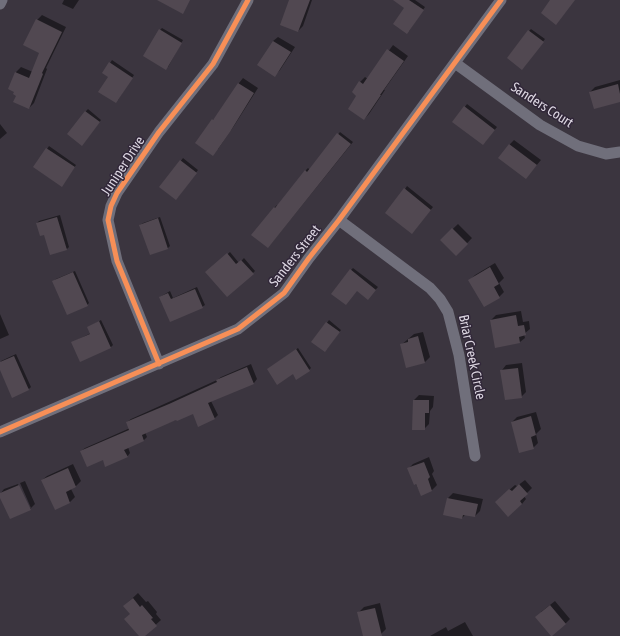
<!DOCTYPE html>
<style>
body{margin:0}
canvas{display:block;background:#3b353f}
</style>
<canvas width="620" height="636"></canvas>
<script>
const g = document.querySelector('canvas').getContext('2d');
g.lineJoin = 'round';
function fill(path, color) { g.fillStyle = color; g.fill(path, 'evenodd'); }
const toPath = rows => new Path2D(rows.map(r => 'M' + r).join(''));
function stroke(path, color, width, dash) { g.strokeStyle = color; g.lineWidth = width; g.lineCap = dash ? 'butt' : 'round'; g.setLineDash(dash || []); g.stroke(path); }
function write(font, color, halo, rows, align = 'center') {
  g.font = font + ' "Asap Condensed",sans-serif'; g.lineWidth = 3; g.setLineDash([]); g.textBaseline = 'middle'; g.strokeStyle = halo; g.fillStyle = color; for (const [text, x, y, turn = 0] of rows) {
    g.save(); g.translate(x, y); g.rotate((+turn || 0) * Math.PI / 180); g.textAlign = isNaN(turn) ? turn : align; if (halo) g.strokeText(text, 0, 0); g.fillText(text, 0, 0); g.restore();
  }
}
const shadow = toPath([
 [64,0,79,0,73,9,62,4],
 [290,0,312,0,303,26,298,31],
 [405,0,415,0,425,7,409,31],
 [42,15,66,27,46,68,47,69,34,103,29,108,17,95,16,72,21,67,33,72,40,52,25,45,37,20],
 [162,28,183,40,168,67,160,30],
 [531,29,545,39,524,67,529,31],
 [278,37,295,47,280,70,275,75,273,41],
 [393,45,408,56,384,90,385,90,369,114,364,119,358,96,360,82,365,77,368,79],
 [112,60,134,75,118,100,110,77,110,63],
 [243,78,258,88,234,126,218,149,213,120,218,114,239,83],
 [620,80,620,101,590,92,595,87],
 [467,104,497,127,485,142,454,121],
 [88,109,101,120,84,142,85,112],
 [0,124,7,133,0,139],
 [340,132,353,142,270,245,253,235,275,207,277,205,278,206,306,170,308,168,310,170],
 [514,140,541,160,526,178,509,145],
 [49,146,76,165,64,183,35,167],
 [183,158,198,170,178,197,161,187],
 [407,186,433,207,414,231,405,189],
 [60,215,69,247,67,249,37,223,39,221],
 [160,217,170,246,168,248,151,254,140,225,143,223],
 [458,224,472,238,456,255,441,240],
 [230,252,239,263,244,258,255,271,253,273,206,272],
 [495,263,504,278,499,283,504,292,499,297,470,280,475,275],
 [353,268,378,287,370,296,351,270],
 [75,271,89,303,87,305,54,281,56,279],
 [197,287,205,305,202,307,160,297,170,291,173,298],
 [521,311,523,322,529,321,530,329,524,334,525,338,520,342,491,320,496,315],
 [0,314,9,335,0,339],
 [101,320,113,345,111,347,73,342,91,333,89,327],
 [329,320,341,330,327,349,313,342],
 [423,332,430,357,425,362,401,345,414,334],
 [298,348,311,368,309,370,268,369],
 [16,354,31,387,29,389,0,367,1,361],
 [522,363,526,392,521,397,502,370,506,365],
 [251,364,257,379,254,383,211,401,218,415,214,419,193,413,145,432,147,437,144,440,128,447,130,453,127,457,103,459,81,451,85,448,130,428,127,422,131,419,173,400,217,380,221,377],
 [419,395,434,396,433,407,430,411,429,424,424,429,414,400],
 [536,412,541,429,536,434,538,443,533,448,512,422,517,417],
 [429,457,434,471,432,474,437,485,432,490,421,494,408,469,413,464],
 [73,464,81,481,76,486,71,489,75,497,70,502,55,509,42,480,47,476],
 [525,480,532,488,524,496,526,499,522,504,501,497,515,485,517,486],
 [25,481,35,504,31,508,20,483],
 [18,484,29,508,31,508,30,509,0,496,0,494,4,489],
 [453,493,483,499,480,511,475,516,466,514,462,518,448,498],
 [138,593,146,602,148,601,157,612,156,614,161,620,143,636,140,636,131,614,124,606],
 [555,601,570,619,565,624,541,612],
 [380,603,386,629,381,634,374,636,364,636,359,612,364,607],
 [465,622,473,636,430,636,446,627,448,631]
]);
const building = toPath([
 [157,0,190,0,183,14],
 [289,0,310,0,298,32,280,25],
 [393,0,409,0,424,10,407,34,393,24,404,8],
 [550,0,575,0,556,25,541,13],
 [36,19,62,32,42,73,43,74,29,109,13,102,16,96,13,94,14,92,8,89,15,72,29,78,39,53,23,45],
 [159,29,182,43,166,70,143,56],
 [528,30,544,42,522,70,507,58],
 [273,41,291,52,275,77,257,65],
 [387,49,404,61,380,95,381,95,364,120,348,109,356,96,352,92,359,81,363,84],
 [109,62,133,78,116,103,98,92,108,77,102,73],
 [238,83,254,93,230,132,213,156,195,143,212,119,213,120],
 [618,84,620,94,620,102,594,109,589,92],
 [464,106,495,130,483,145,452,122],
 [85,111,100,122,82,146,67,134],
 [337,133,351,144,268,248,251,235,274,207,275,208,305,170,307,172],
 [509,144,537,165,526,179,498,158],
 [46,148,75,167,62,187,33,167],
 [180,160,197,173,176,200,159,187],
 [404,188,431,210,412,234,385,213],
 [57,217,67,250,50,255,44,235,40,236,36,223],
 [158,218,168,249,150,255,139,225],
 [452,228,468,244,456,256,440,240],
 [227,253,236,264,241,260,254,274,227,297,205,272],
 [490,267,499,284,494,287,500,298,484,307,468,280],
 [350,269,376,290,368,300,357,291,346,305,331,294],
 [73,272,88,306,67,315,52,281],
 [195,289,203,308,170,322,159,297,168,293,171,299],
 [516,315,518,326,524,325,526,335,519,337,520,343,495,348,490,320],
 [99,321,111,348,80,362,71,342,90,334,87,327],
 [326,322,340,332,325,352,311,342],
 [418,336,425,363,406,368,400,344,408,342,408,339],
 [296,349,310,371,296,380,293,374,277,385,267,369],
 [14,356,29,390,12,398,0,370,0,362],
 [247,367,254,384,208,403,215,419,198,427,193,414,177,421,176,420,142,435,144,441,124,450,128,457,105,467,103,460,87,467,80,451,129,430,126,422,169,404,217,382,216,380],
 [518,368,522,398,505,400,500,370],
 [413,400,429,400,429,413,425,413,425,430,412,430],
 [531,416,536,435,531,437,534,449,519,453,511,422],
 [424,462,430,477,428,479,432,491,421,496,416,484,414,485,407,468],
 [68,468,76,487,66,492,70,503,55,510,41,480],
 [519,484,528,494,520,501,522,504,508,517,495,502,509,489,512,491],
 [19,485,31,510,10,519,0,498,0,493],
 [447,498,478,504,475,517,463,515,462,519,443,515],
 [133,598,140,607,142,605,153,618,151,619,157,626,145,636,139,636,124,619,130,614,123,606],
 [550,605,566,624,552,636,551,636,535,617],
 [375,608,382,636,363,636,357,612]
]);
const minor = toPath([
 [0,4,2,0],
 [455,63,540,125,578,146,606,154,620,152],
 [339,220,430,288,440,299,448,312,459,355,475,456],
 [159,364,117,261,108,220,111,206,117,193,159,132,213,64,248,0],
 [0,432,238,329,284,293,309,258,339,220,501,0]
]);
const cycleway = toPath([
 [159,364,117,261,108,220,111,206,117,193,159,132,213,64,248,0],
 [0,432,238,329,284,293,309,258,339,220,501,0]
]);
const streetNames = [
 ["Sanders Court",542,105,33],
 ["Juniper Drive",123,166,-57],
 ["Sanders Street",295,256,-52],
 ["Briar Creek Circle",472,357,78]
];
fill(shadow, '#0007');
fill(building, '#514851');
stroke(minor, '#706f7b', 11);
stroke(cycleway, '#f78f57', 5);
write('14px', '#dcd6e1', '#312739', streetNames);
</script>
